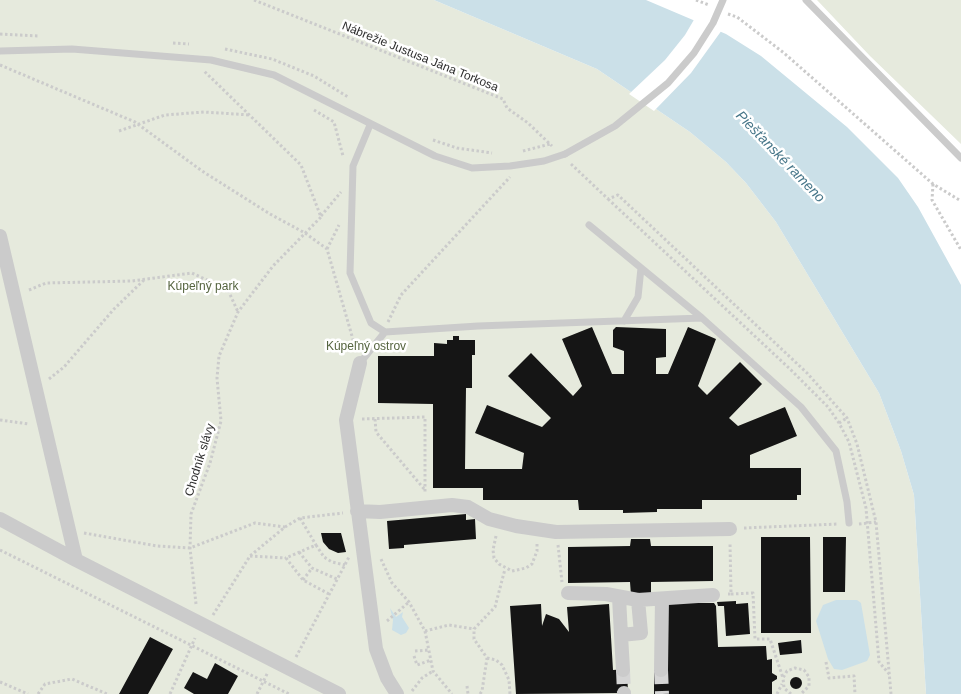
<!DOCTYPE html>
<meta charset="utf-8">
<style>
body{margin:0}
canvas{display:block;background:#fff}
</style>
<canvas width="961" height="694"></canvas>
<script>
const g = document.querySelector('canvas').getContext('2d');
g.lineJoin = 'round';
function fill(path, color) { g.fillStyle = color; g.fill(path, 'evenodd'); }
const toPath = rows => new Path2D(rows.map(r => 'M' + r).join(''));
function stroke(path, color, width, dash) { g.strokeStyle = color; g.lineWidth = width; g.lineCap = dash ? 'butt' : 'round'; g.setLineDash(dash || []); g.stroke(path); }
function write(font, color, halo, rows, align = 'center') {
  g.font = font + ' Arial,sans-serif'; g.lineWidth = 5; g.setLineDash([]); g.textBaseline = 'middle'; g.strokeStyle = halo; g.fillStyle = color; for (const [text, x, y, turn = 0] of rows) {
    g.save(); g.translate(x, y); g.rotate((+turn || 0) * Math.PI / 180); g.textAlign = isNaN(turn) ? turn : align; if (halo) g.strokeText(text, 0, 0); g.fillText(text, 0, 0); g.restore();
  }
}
const green = toPath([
 [0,0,434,0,597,69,690,132,726,162,746,183,776,222,879,393,901,451,914,495,926,694,0,694],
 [817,0,961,0,961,144,870,56]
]);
const water = toPath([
 [434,0,646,0,726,34,761,56,847,127,898,178,918,207,961,285,961,694,926,694,914,495,901,451,879,393,776,222,746,183,726,162,690,132,597,69],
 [836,600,857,600,861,603,870,655,867,661,842,670,834,669,828,659,816,621,823,605],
 [390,608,396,617,403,612,402,617,409,628,406,633,401,635,392,630,393,620]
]);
const pier = toPath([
 [695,18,722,30,691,73,654,111,629,94,665,60,685,35]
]);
const building = toPath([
 [592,327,612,374,624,374,624,351,613,347,613,330,616,327,666,329,666,357,656,358,656,374,668,374,688,327,716,339,698,386,707,395,740,362,762,384,729,418,738,426,785,407,797,436,750,455,750,468,801,468,801,495,797,495,797,500,702,500,702,509,657,509,657,512,623,513,623,510,579,510,578,500,483,500,483,488,433,488,433,404,378,403,378,356,434,356,434,343,447,344,447,340,453,340,453,336,459,336,459,340,475,340,475,355,472,355,472,388,466,388,465,469,522,469,524,453,475,433,487,405,542,427,551,418,508,376,531,353,573,396,582,386,562,339],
 [466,514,466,520,475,519,476,539,404,545,404,548,389,549,387,521],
 [321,533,341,533,346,552,338,553,329,549,323,542],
 [761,537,810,537,811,633,761,633],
 [823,537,846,537,845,592,823,592],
 [631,539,650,539,651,546,713,546,713,581,651,582,651,594,631,595,630,582,568,583,568,547,630,546],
 [736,601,736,604,748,603,750,634,726,636,724,606,718,606,717,602],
 [664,603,714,603,716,606,718,647,766,646,767,660,772,659,772,673,777,676,777,679,772,682,772,694,654,694,654,670,665,670],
 [541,604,542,626,546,614,559,619,569,632,567,607,609,604,613,670,627,669,628,693,516,694,510,606],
 [150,637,173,649,148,694,119,694],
 [801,640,802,653,780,655,778,643],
 [215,663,238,676,228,694,194,694,184,688,193,672,207,679],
 '790 683a6 6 0 1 1 12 0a6 6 0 1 1-12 0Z'
]);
const streetTunnel = toPath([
 [623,670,624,693],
 [661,670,662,694]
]);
const path = toPath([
 [254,0,503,99,507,108,528,123,552,146],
 [696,0,709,5],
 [728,14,737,17,784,53,933,184,961,201],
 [0,34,39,36],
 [173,43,189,44],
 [225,49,272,59,314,76,348,97],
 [0,65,135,122,202,171,270,214,305,233,327,249,356,350],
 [314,110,334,122,343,156],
 [119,131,165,115,204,112,250,115],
 [433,140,457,148,492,153],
 [523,151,550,144],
 [571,164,608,199,618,195,807,373,847,418,857,444,876,522,891,694],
 [933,184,932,200,961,250],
 [608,199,790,369,828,407,839,423,849,442,866,508,879,662,890,675],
 [321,216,341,192],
 [327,249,339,225],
 [29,290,46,283,132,281,192,273,228,290,238,312],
 [388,322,401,295,510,177],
 [49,379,64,367,114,309,145,279],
 [362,419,425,417,425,492],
 [375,419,376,432,425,490],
 [0,420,29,424],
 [839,423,847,418],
 [300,518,316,545],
 [859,524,876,522],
 [744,528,838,524],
 [84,533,157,546,190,548,255,523,285,527],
 [496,536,493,550,494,558,499,564,512,571,526,568,532,564,537,551,537,544],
 [558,545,562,582],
 [0,550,289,694],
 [299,552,312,568,337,579],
 [250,556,286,558],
 [381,559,392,583,409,602,425,631,433,671,452,694],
 [303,580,312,568],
 [329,594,303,580,286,558,316,545,324,557,332,562,345,565],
 [728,594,731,594,730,543],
 [731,594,753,593,755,639,770,639,783,678],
 [196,604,190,548,191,514,210,463,221,421,217,378,219,356,238,312,273,266,321,217,301,165,204,71],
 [213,615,250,556,285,527,300,518,343,513],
 [387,621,409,602],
 [425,631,449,625,474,629],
 [415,651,429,650],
 [414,656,417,665,431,660],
 [296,657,349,557],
 [487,658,496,660,502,665,509,680,510,694],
 [826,662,829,678,854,676,855,694],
 [0,682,28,694],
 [467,686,468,694],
 [412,691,422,678,433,671],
 [38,694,45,684,72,679,107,694],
 [170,694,195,638],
 [257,694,268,672],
 [480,694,482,691,487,658,474,639,474,629,495,607,505,569],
 [777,694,782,684],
 [791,694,784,688,783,678,787,671,795,668,804,670,809,677,809,686,801,694]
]);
const lane = toPath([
 [806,0,961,158],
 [0,51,72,49,211,60,274,75,435,156,472,168,510,166,544,161,565,154],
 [370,125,353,166,350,273,371,323,385,332],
 [589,225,702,318],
 [624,321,638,297,641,268],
 [360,363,385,332,478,326,702,318,801,407,836,451,847,502,849,523]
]);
const street = toPath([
 [0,236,76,560],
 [360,363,346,420,376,649,387,678,397,694],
 [357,511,380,512,452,505,468,507,489,519,516,526,556,532,730,529],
 [0,519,76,560,339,694],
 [568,593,606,594,638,600,713,595],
 [619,597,621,635],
 [623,670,621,635,641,633,638,600],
 [661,670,662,599],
 [624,693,624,694]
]);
const laneBridge = toPath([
 [565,154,615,126,668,83,694,53,713,23,723,0]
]);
const streetNames = [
 ["Nábrežie Justusa Jána Torkosa",420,57,22],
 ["Chodník slávy",200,460,-73]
];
const parkNames = [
 ["Kúpeľný park",203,287],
 ["Kúpeľný ostrov",366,347]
];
const waterNames = [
 ["Piešťanské rameno",780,157,46]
];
fill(green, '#e6eadd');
fill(water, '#cbe0e8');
fill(pier, '#fff');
fill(building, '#151515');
stroke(streetTunnel, '#d5d5d5', 14, [14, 7]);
stroke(path, '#cbcbcb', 3, [2.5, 2.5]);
stroke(lane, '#cbcbcb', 7);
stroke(street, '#cbcbcb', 14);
stroke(laneBridge, '#cbcbcb', 7);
write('12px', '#2e2e2e', '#fff', streetNames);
write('12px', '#566540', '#fff', parkNames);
write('italic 14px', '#457588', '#fff', waterNames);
</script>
